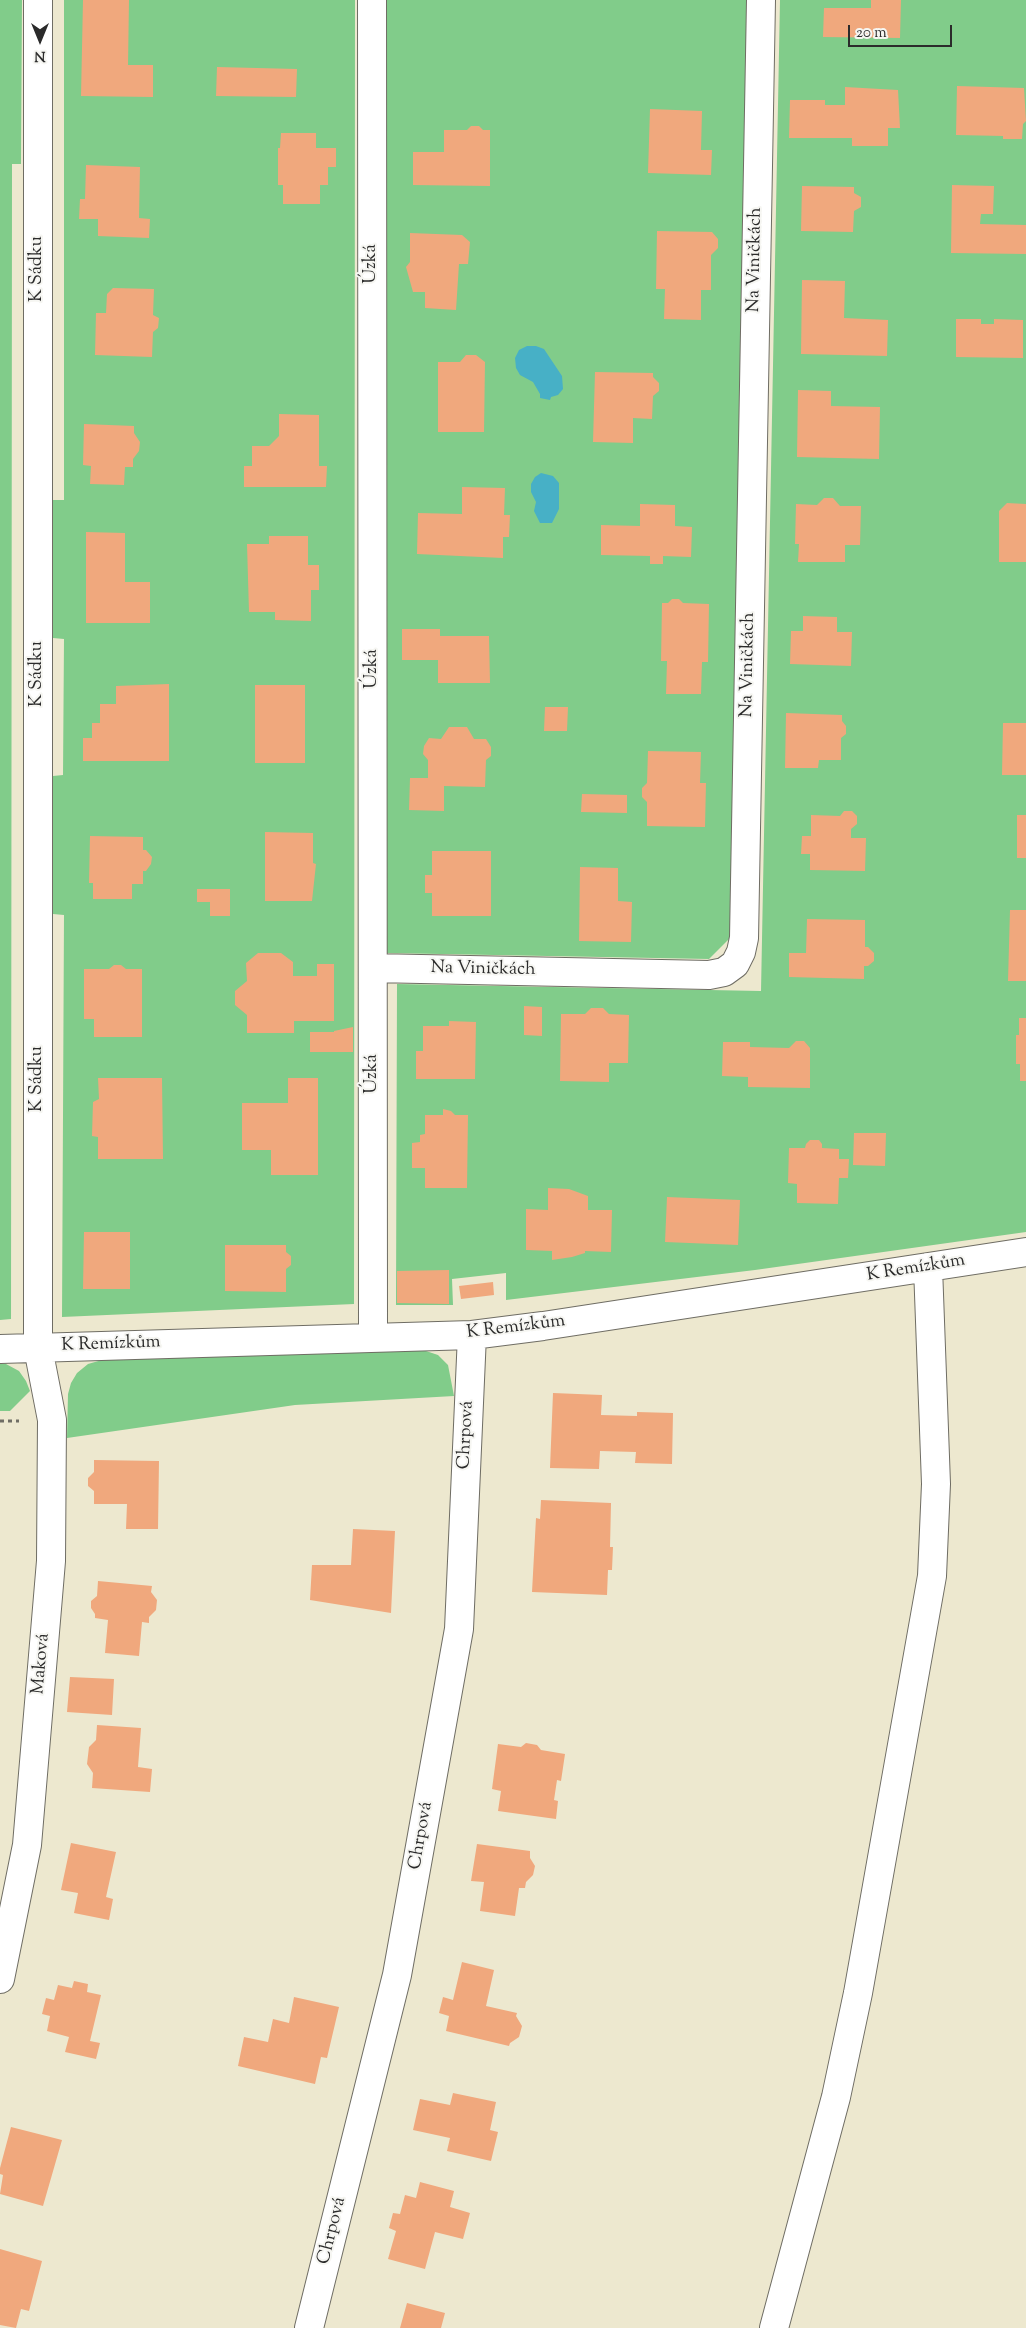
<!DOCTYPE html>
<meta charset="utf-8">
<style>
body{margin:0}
#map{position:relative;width:1026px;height:2328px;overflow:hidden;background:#ede8cf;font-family:"Sorts Mill Goudy",serif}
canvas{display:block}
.north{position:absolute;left:15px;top:15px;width:50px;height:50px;-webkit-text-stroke:4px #f6f6f2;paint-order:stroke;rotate:180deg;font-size:14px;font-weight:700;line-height:20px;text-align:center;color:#2b2b2b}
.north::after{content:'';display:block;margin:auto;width:18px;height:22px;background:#2b2b2b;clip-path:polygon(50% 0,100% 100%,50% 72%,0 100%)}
.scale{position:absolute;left:848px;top:25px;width:104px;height:22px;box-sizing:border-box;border:2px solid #2b2b2b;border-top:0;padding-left:6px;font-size:15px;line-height:18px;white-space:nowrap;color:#2b2b2b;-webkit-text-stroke:4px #f6f6f2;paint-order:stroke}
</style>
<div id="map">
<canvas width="1026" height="2328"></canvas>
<div class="north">N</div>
<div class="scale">20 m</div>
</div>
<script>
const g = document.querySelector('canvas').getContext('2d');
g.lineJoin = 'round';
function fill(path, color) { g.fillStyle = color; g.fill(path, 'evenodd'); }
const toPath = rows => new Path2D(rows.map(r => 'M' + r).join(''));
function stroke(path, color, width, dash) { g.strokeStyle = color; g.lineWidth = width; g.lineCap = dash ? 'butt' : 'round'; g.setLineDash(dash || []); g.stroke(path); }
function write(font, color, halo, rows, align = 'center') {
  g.font = font + ' "Sorts Mill Goudy",serif'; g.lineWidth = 4; g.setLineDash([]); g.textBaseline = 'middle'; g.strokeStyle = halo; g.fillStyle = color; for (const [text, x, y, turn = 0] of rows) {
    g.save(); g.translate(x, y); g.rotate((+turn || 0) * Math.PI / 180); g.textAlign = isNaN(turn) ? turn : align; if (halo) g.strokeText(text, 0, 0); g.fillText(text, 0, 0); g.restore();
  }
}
const green = toPath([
 [0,0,22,0,21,164,12,164,11,1319,0,1320],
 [64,0,355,0,354,1304,62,1317,64,915,53,914,53,776,63,775,64,639,53,638,53,500,64,500],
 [386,0,748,0,730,938,709,959,386,953],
 [780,0,1026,0,1026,1232,755,1270,506,1300,506,1273,452,1279,453,1305,396,1305,397,984,761,991],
 [423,1350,438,1355,448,1365,454,1396,295,1405,67,1438,68,1394,71,1383,77,1373,88,1364,102,1360],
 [0,1364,6,1364,19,1371,26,1381,30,1391,10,1411,0,1411]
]);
const water = toPath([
 [527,346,536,346,544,349,562,376,563,389,558,395,551,397,550,400,540,398,540,394,533,382,520,375,516,368,515,358,519,350],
 [541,473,553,476,559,483,559,509,552,523,540,523,534,511,536,502,531,492,531,484,535,477]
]);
const building = toPath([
 [83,0,129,0,128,65,153,65,153,97,81,96],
 [871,0,901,0,900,38,823,37,824,8,871,8],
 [217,67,297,69,296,97,216,96],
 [957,86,1024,88,1026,121,1023,124,1022,139,1003,139,1003,136,956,135],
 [845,87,898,90,900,128,888,128,888,146,852,146,852,138,789,138,790,100,825,100,825,105,845,105],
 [650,109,702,111,701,150,712,150,711,175,648,173],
 [471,126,479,126,483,130,490,130,490,186,413,185,413,152,444,152,444,130,467,130],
 [281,133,316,133,316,148,336,148,336,167,328,167,328,185,320,185,320,204,283,204,283,185,278,185,278,148,280,148],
 [86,165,140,167,139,218,150,219,149,238,98,236,98,219,79,219,80,199,85,199],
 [952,185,994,186,993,214,981,214,980,224,1026,225,1026,254,951,253],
 [802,186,854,187,854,193,861,197,861,207,854,211,853,232,801,231],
 [657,231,712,232,718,239,718,248,711,255,711,290,701,290,701,320,664,319,665,289,656,289],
 [410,233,462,235,470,242,468,264,459,264,456,310,425,308,425,292,413,292,406,267,410,262],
 [802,280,845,281,844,318,888,320,887,356,801,354],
 [113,288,154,289,153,315,159,318,158,328,153,332,152,357,95,355,96,313,106,313,107,294],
 [956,319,981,319,981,324,994,324,994,319,1023,320,1023,358,956,357],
 [466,355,476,355,485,362,484,432,438,432,438,362,460,362],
 [595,372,653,373,653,377,659,383,659,391,653,396,652,419,633,418,633,443,593,442],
 [798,390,831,391,831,406,880,407,879,459,797,457],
 [279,414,319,415,319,466,327,466,326,487,244,487,244,466,252,466,252,446,269,446,279,436],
 [84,424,134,426,134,433,140,442,139,451,133,459,133,467,125,467,124,485,90,484,91,466,83,465],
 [462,487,505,488,504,515,510,515,509,537,503,537,503,558,417,554,418,513,462,514],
 [824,498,833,498,840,506,861,506,860,545,845,545,845,562,798,562,799,544,795,544,796,504,817,505],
 [1007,503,1026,504,1026,562,999,562,999,511],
 [640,504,675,505,675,526,692,527,691,557,663,556,663,564,650,564,650,556,601,555,601,525,640,526],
 [86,532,125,533,125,582,150,582,150,623,86,623],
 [269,536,308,536,308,565,319,565,319,590,311,590,311,621,275,620,275,612,249,612,247,544,269,544],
 [672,599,679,599,683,603,709,604,708,662,702,662,701,694,666,694,667,661,661,661,662,603,668,603],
 [803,616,837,617,837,632,852,632,851,666,790,664,791,631,803,631],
 [402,629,440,629,440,636,489,636,490,683,438,683,438,660,402,660],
 [169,684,169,761,83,761,83,738,92,738,92,723,100,723,100,704,116,704,116,686],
 [255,685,305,685,305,763,255,763],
 [545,707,568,707,567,731,544,731],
 [786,713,842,715,842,721,846,726,846,734,841,738,841,760,819,760,818,768,785,768],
 [1003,723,1026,723,1026,775,1002,775],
 [449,727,467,727,474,739,486,739,491,747,491,756,486,760,485,787,444,786,444,811,409,810,410,778,428,778,428,760,423,754,424,746,429,738,441,739],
 [648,751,701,752,700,783,706,783,705,827,647,826,647,802,642,797,642,788,647,783],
 [582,794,627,795,627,813,581,812],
 [844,811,852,811,857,816,857,824,851,829,851,838,866,838,865,871,810,870,810,854,801,854,802,836,811,836,811,815,840,816],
 [1017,815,1026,815,1026,858,1017,858],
 [265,832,313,833,313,863,316,864,312,901,265,901],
 [90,836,143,837,143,850,146,850,152,857,151,864,146,871,143,871,143,884,132,884,132,899,93,899,93,883,89,883],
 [432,851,491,851,491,916,432,916,432,893,425,893,425,875,432,875],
 [580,867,618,868,618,901,632,902,631,942,579,941],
 [197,889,230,889,230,916,210,916,210,902,197,902],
 [1010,910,1026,910,1026,981,1008,981],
 [807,919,865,920,865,947,868,947,874,953,874,961,868,966,864,966,864,979,789,977,789,953,806,953],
 [258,953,281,953,293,962,293,976,317,976,317,964,334,964,334,1021,294,1021,294,1033,247,1033,247,1015,235,1005,235,991,247,981,246,963],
 [114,965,121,965,126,969,142,969,142,1037,94,1037,94,1019,84,1019,84,969,109,969],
 [524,1006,542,1007,542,1036,524,1035],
 [591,1008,603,1008,609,1014,629,1015,628,1063,609,1063,609,1082,560,1081,561,1014,585,1014],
 [1019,1018,1026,1018,1026,1081,1020,1081,1020,1064,1016,1064,1016,1035,1019,1035],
 [449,1021,476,1022,475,1079,416,1079,416,1051,423,1051,423,1026,449,1026],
 [353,1027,353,1052,310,1052,310,1032,334,1032,334,1031],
 [796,1041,804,1041,810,1048,810,1088,748,1087,748,1077,722,1076,723,1042,750,1042,750,1047,789,1048],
 [98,1078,162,1078,163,1159,98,1159,98,1137,92,1136,93,1102,99,1099],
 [288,1078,318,1078,318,1175,271,1175,271,1150,242,1150,242,1103,288,1103],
 [443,1109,451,1111,455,1115,468,1115,467,1188,425,1188,425,1168,412,1168,412,1143,420,1142,420,1135,425,1134,425,1115,443,1115],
 [854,1133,886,1133,885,1166,853,1165],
 [810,1140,819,1140,822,1144,822,1148,839,1149,839,1159,849,1159,848,1178,839,1178,838,1204,797,1203,797,1184,788,1183,789,1148,805,1148,806,1144],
 [548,1188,569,1189,588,1196,588,1210,612,1210,611,1252,585,1251,585,1253,572,1257,552,1260,552,1251,526,1250,526,1209,548,1210],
 [667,1197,740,1200,738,1245,665,1242],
 [84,1232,130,1232,130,1289,83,1289],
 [225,1245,286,1245,286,1252,291,1256,291,1265,286,1269,286,1292,225,1291],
 [449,1270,449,1304,397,1303,397,1271],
 [493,1282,494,1295,461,1299,459,1286],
 [553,1393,602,1395,601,1415,637,1416,637,1412,673,1413,672,1464,635,1463,636,1452,600,1451,599,1469,550,1468],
 [94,1460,159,1461,158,1529,126,1529,127,1504,94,1504,94,1491,88,1486,88,1478,94,1472],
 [541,1500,611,1503,610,1547,613,1547,612,1570,608,1570,607,1595,532,1592,536,1518,540,1519],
 [353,1529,395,1531,391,1613,310,1600,312,1565,351,1565],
 [98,1581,152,1586,151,1592,157,1600,156,1610,149,1617,149,1623,142,1622,139,1656,105,1653,108,1620,95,1618,95,1614,91,1608,91,1601,97,1596],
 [70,1677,114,1679,112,1715,67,1712],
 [97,1725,141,1728,138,1767,152,1769,150,1792,92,1788,93,1773,87,1764,89,1747,96,1740],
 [526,1743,537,1745,541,1750,565,1754,561,1781,557,1780,554,1800,558,1801,556,1819,498,1811,501,1791,492,1789,498,1744,521,1747],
 [71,1843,116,1852,106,1897,113,1899,109,1920,74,1913,78,1893,61,1890],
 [477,1844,530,1851,530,1858,535,1866,533,1875,526,1882,525,1888,519,1888,515,1916,480,1911,484,1882,471,1881],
 [462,1962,494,1970,486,2006,517,2013,516,2016,522,2026,519,2037,510,2043,509,2046,446,2031,449,2016,439,2013,443,1997,453,2000],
 [74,1981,88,1984,87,1992,101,1995,90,2041,100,2043,96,2059,65,2052,69,2037,47,2031,50,2016,42,2014,46,1998,54,2000,58,1985,72,1988],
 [294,1997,339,2007,327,2058,321,2057,315,2084,238,2066,244,2037,268,2042,273,2019,289,2023],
 [453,2093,496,2102,490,2130,498,2132,491,2161,447,2151,450,2138,413,2130,420,2099,450,2105],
 [11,2127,62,2140,43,2206,0,2194,3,2175,0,2174,0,2168],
 [420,2182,454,2191,450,2207,470,2213,463,2239,435,2232,425,2269,388,2259,396,2231,389,2228,393,2213,400,2214,405,2195,416,2198],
 [0,2249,42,2261,29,2311,21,2309,16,2328,0,2325],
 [407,2303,445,2313,441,2328,400,2328]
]);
const path = toPath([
 [0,1421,19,1421]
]);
const minor = toPath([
 [372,0,373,1337],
 [373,968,709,975,724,972,735,964,741,952,744,938,761,0],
 [0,1349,472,1335,543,1326,1026,1252],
 [0,1979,27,1845,51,1561,52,1420,38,1348,38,0],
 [309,2328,397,1975,459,1629,472,1335],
 [774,2328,836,2097,858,1993,932,1576,936,1484,928,1267]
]);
const streetNames = [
 ["Na Viničkách",756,260,-89],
 ["Úzká",372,264,-90],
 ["K Sádku",38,269,-90],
 ["Na Viničkách",749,665,-89],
 ["Úzká",373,669,-90],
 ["K Sádku",38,674,-90],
 ["Na Viničkách",483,970,1],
 ["Úzká",373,1074,-90],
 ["K Sádku",38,1079,-90],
 ["K Remízkům",916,1269,-9],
 ["K Remízkům",516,1328,-7],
 ["K Remízkům",111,1345,-2],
 ["Chrpová",467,1435,-87],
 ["Maková",42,1664,-85],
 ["Chrpová",422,1836,-80],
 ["Chrpová",333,2231,-76]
];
fill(green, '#81cc8a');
fill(water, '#47b0c6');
fill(building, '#f0a87d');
stroke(minor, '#6f6d64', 30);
stroke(path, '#6f6d64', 3, [4, 4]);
stroke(minor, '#fff', 28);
write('18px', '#2b2b2b', '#f6f6f2', streetNames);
</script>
